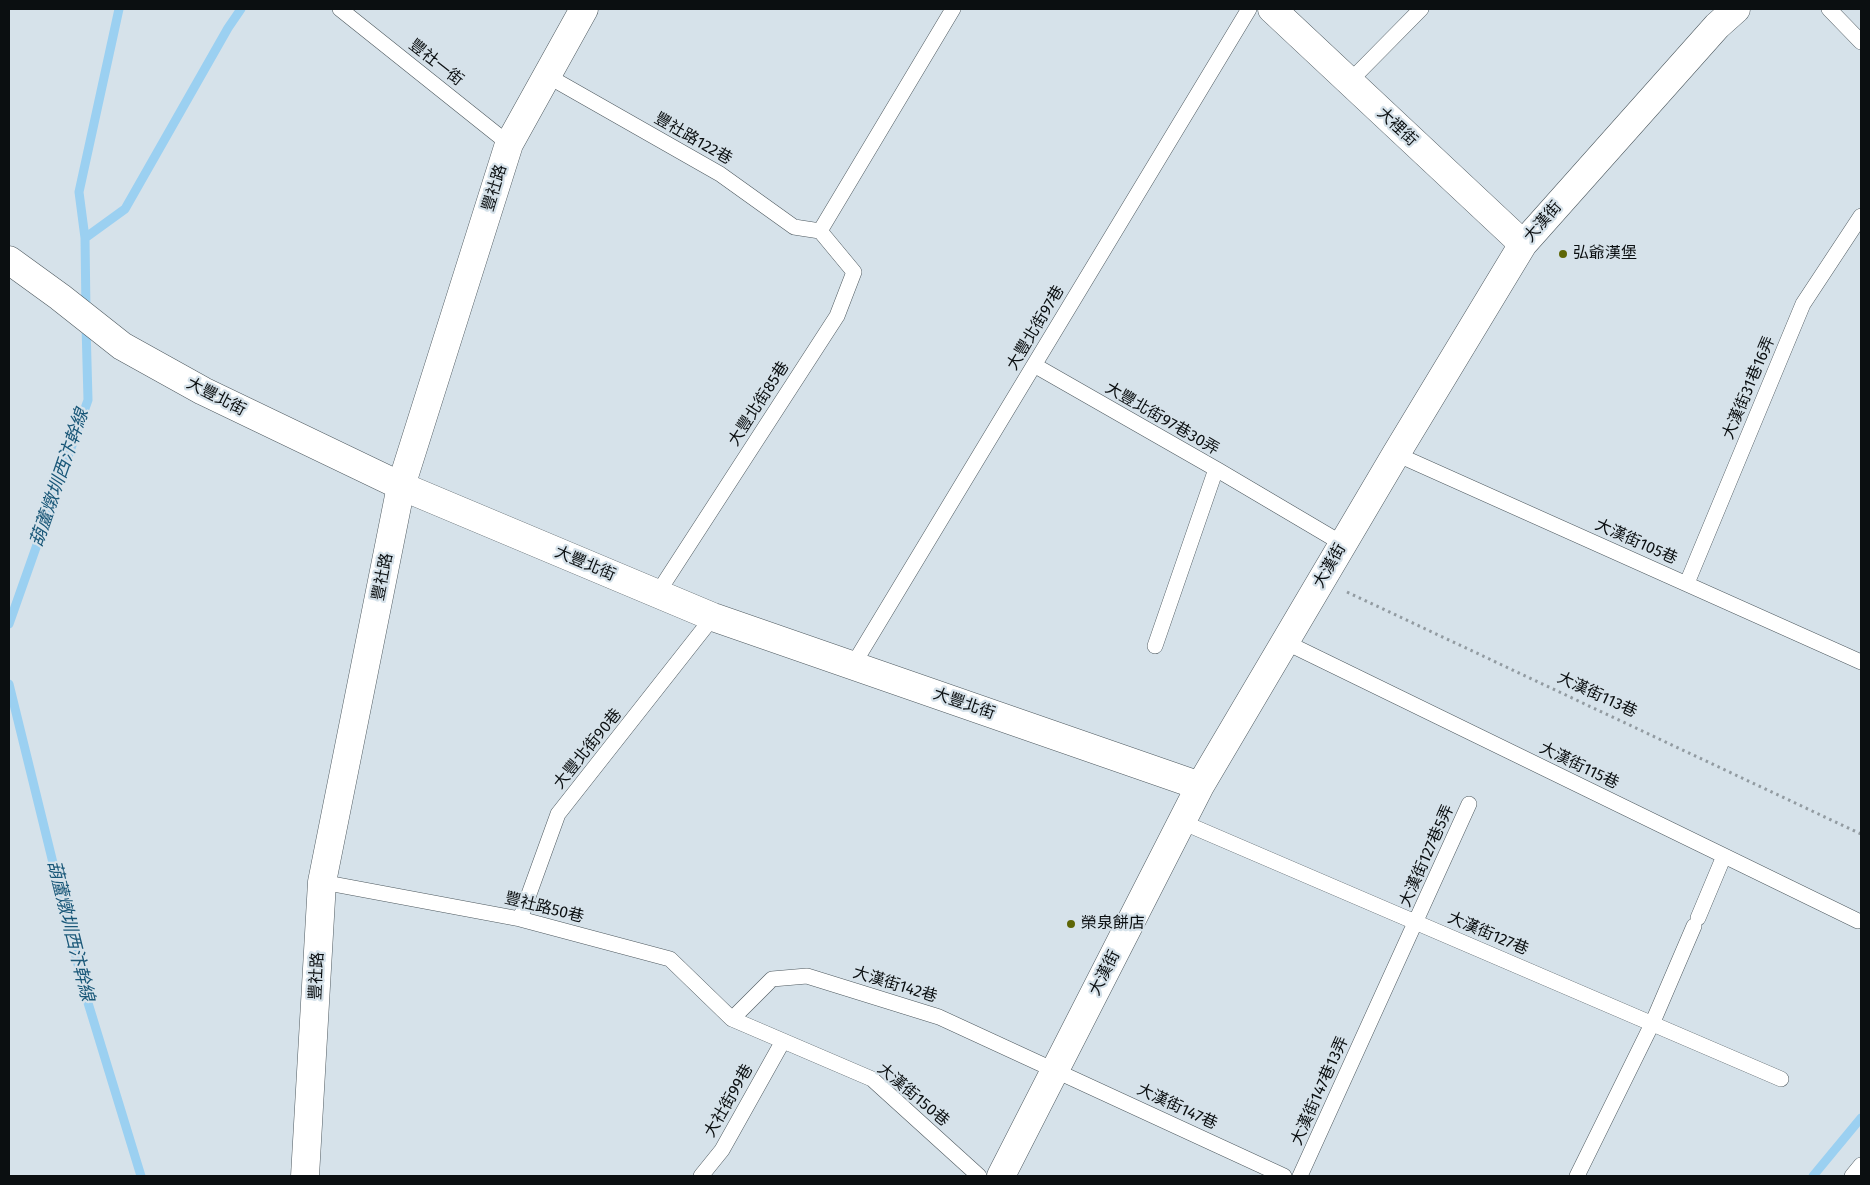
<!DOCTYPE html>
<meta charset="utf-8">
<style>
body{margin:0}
#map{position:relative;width:1870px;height:1185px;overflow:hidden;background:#d6e2ea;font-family:"Fira Sans",sans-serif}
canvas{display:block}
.frame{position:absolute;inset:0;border:10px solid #0b0f11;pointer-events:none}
</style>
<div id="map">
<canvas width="1870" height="1185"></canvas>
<div class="frame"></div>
</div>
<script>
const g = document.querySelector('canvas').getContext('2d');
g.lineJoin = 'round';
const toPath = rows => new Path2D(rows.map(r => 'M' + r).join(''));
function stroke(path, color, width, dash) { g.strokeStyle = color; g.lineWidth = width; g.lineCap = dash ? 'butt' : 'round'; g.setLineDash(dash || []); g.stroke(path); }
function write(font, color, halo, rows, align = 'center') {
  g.font = font + ' "Fira Sans","Noto Sans TC",sans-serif'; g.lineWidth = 4.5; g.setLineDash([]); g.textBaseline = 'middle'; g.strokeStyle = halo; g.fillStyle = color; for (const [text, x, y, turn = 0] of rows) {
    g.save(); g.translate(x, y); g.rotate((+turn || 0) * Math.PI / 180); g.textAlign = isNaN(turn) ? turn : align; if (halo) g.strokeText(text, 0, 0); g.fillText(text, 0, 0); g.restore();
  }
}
const stream = toPath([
 [85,238,125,209,228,28,241,9],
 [86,312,85,238,79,192,119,9],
 [9,624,88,400,86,325],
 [9,684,85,993,141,1176],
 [1813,1176,1861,1118]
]);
const path = toPath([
 [1347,592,1861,834]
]);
const service = toPath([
 [340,9,509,144],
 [1829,9,1861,42],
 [546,75,720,174,794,227,820,231],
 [1349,82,1421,9],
 [820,231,953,9],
 [1034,365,1216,469,1155,646],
 [1396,454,1861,662],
 [1216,469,1343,544],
 [1687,583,1803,304,1861,216],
 [657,594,837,316,854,272,820,231],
 [1285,642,1858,921],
 [853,665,1249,9],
 [1182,822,1781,1079],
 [322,882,520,919,670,959,732,1019,872,1079,979,1176],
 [1698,918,1724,856],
 [520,919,558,814,713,617],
 [732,1019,772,979,807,976,939,1017,1284,1176],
 [701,1176,722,1150,783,1041],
 [1300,1176,1469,804],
 [1577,1176,1652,1024,1694,926],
 [1852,1176,1861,1165]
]);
const minor = toPath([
 [1272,9,1523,244],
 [9,260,60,297,122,346,203,391,401,486,713,617,1200,786],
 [1001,1176,1200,786,1396,454,1523,244,1717,26,1736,9]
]);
const tertiary = toPath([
 [305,1176,322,882,401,486,509,144,584,9]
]);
const markers = [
 [1563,254,5,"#5e6606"],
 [1071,924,5,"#5e6606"]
];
const streetNames = [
 ["豐社一街",436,63,38],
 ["大裡街",1397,127,43],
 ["豐社路122巷",693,139,30],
 ["豐社路",495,188,-73],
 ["大漢街",1543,222,-49],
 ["大豐北街97巷",1036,328,-59],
 ["大漢街31巷16弄",1749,388,-67],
 ["大豐北街",216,397,27],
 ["大豐北街85巷",759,404,-57],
 ["大豐北街97巷30弄",1162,419,30],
 ["大漢街105巷",1636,542,24],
 ["大豐北街",585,564,23],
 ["大漢街",1330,566,-60],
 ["豐社路",383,577,-79],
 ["大漢街113巷",1597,695,25],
 ["大豐北街",964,704,19],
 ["大豐北街90巷",588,749,-51],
 ["大漢街115巷",1579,766,26],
 ["大漢街127巷5弄",1427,856,-66],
 ["豐社路50巷",544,908,14],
 ["大漢街127巷",1488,934,23],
 ["大漢街",1105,973,-63],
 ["豐社路",317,976,-87],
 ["大漢街142巷",895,985,17],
 ["大漢街147巷13弄",1320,1091,-66],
 ["大漢街150巷",913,1095,40],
 ["大社街99巷",729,1101,-60],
 ["大漢街147巷",1177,1107,25]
];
const poiNames = [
 ["弘爺漢堡",1573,254],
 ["榮泉餅店",1081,924]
];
const waterNames = [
 ["葫蘆燉圳西汴幹線",60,478,-71],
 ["葫蘆燉圳西汴幹線",70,931,76]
];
stroke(stream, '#9bd0f1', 9);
stroke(service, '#4e595f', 16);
stroke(minor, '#4e595f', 29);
stroke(tertiary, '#4e595f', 29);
stroke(path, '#929ba1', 3, [2.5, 4]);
stroke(service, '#fff', 15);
stroke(minor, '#fff', 28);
stroke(tertiary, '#fff', 28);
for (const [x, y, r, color] of markers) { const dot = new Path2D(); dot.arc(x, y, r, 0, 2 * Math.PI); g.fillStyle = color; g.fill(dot); stroke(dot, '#d6e2ea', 2); }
write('16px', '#0b0f11', '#d6e2ea', streetNames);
write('16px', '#0b0f11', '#d6e2ea', poiNames, 'left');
write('italic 18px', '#195778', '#d6e2ea', waterNames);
</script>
